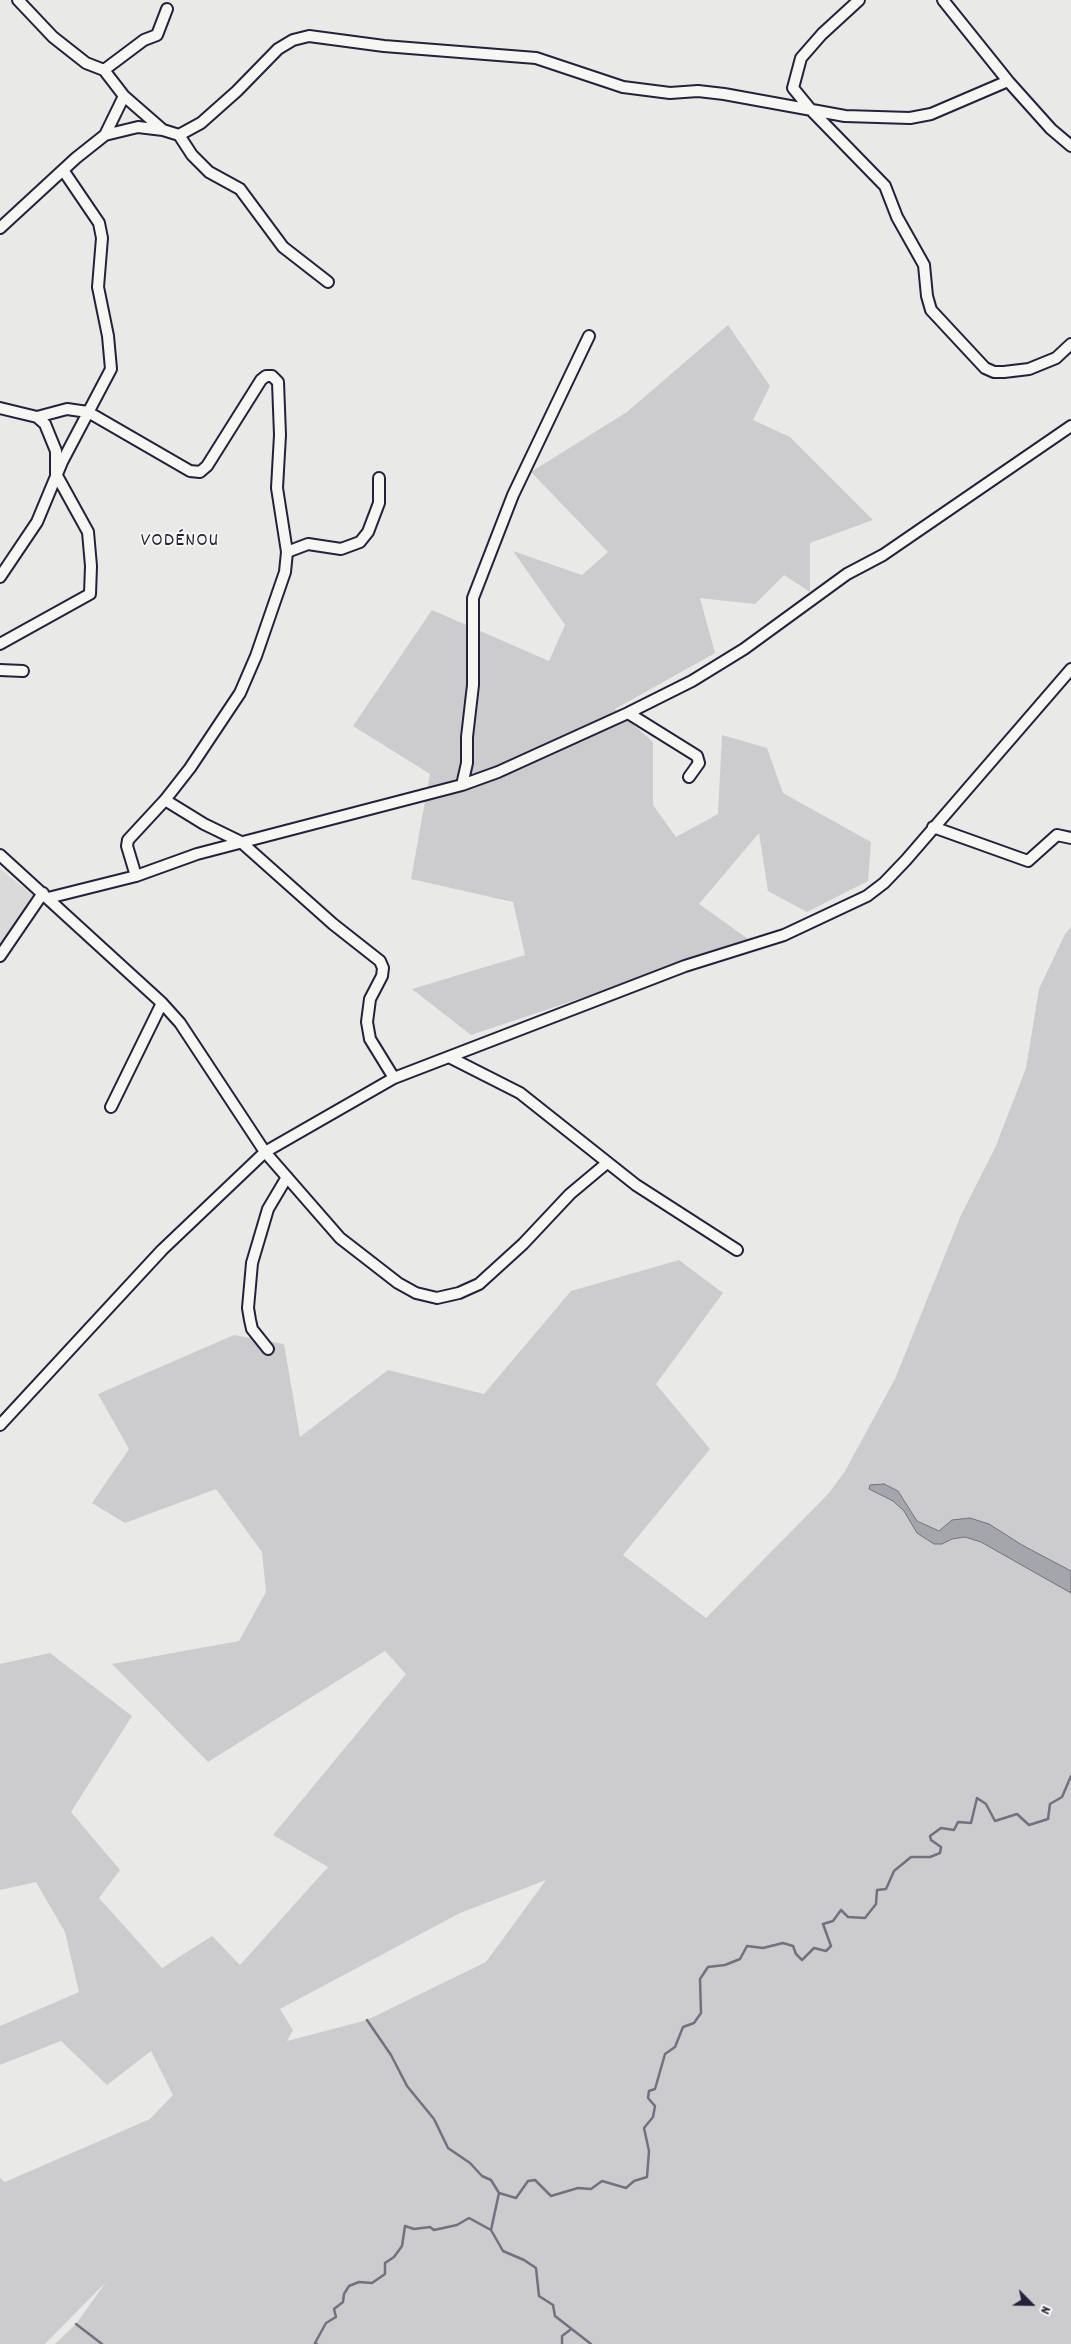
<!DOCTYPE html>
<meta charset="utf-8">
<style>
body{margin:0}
#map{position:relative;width:1071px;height:2344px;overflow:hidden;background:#e9e9e7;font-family:Dekko,sans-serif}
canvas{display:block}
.north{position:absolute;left:1006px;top:2279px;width:50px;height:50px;-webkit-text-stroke:4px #f6f6f2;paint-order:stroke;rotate:113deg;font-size:14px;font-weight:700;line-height:20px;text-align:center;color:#22223b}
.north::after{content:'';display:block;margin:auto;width:18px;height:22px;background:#22223b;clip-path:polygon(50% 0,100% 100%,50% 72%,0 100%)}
</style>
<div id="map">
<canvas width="1071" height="2344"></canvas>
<div class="north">N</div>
</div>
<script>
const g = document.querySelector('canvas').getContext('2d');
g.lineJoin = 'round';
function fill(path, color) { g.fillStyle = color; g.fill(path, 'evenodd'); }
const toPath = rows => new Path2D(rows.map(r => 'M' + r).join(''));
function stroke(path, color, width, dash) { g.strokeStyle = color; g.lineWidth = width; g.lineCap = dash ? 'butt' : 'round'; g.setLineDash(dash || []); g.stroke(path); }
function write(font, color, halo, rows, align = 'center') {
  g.font = font + ' Dekko,sans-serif'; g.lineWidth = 4; g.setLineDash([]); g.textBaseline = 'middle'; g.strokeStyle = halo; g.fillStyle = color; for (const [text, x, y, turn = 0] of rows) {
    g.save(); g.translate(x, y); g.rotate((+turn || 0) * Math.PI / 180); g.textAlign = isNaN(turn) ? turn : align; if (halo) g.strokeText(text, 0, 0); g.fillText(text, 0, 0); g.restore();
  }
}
const built = toPath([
 [0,869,37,898,0,951]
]);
const green = toPath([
 [728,325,770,386,753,420,790,437,873,520,810,543,810,592,784,575,755,604,700,598,715,653,615,709,653,742,653,805,676,837,718,814,722,735,767,748,783,793,871,842,868,881,807,912,768,891,759,833,699,904,751,941,471,1035,412,989,525,955,513,902,411,879,430,774,353,726,432,610,549,661,565,625,513,551,582,575,608,552,531,472,627,412],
 [1071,927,1071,1571,1022,1545,989,1524,939,1531,917,1521,898,1491,869,1489,893,1501,904,1511,917,1533,934,1544,942,1544,952,1539,965,1537,981,1542,1071,1593,1071,2344,55,2344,76,2324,106,2282,45,2344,0,2344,0,2178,5,2182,150,2119,173,2095,151,2051,107,2085,61,2041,0,2065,0,2026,79,1992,65,1932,36,1882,0,1890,0,1664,50,1653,132,1716,71,1812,120,1870,99,1898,162,1968,212,1936,240,1965,328,1867,273,1835,406,1674,385,1651,208,1762,112,1664,239,1641,266,1592,262,1552,216,1489,125,1523,92,1503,129,1449,98,1394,234,1335,284,1344,300,1437,388,1370,484,1394,571,1291,679,1260,723,1293,656,1384,710,1449,623,1555,706,1618,829,1493,845,1471,895,1379,961,1215,995,1148,1026,1068,1039,989,1065,934],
 [546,1880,486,1962,367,2020,287,2041,293,2030,280,2009,460,1913]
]);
const water = toPath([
 [884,1484,898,1491,917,1521,939,1531,952,1520,970,1518,989,1524,1022,1545,1071,1571,1071,1593,981,1542,965,1537,952,1539,942,1544,934,1544,917,1533,904,1511,893,1501,869,1489,870,1485,884,1484]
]);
const stream = toPath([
 [367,2020,391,2055,407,2086,434,2119,448,2148,470,2163,482,2176,491,2180,499,2193,516,2198,528,2181,535,2180,551,2196,578,2188,591,2189,602,2181,626,2188,634,2181,647,2177,649,2151,644,2128,653,2117,655,2106,648,2098,649,2091,655,2089,665,2054,675,2047,683,2027,694,2023,701,2013,700,1979,708,1967,725,1965,740,1959,747,1946,763,1948,783,1943,793,1946,796,1954,802,1960,814,1948,826,1951,831,1946,823,1924,833,1921,841,1910,848,1917,865,1918,876,1904,877,1890,886,1889,894,1871,911,1857,930,1857,940,1853,941,1847,931,1840,930,1836,941,1828,954,1830,958,1822,971,1823,977,1798,986,1804,995,1821,1017,1814,1029,1825,1048,1819,1050,1804,1062,1797,1071,1776],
 [499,2193,491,2230,503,2251,524,2260,536,2268,539,2296,553,2305,555,2316,591,2344],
 [76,2324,102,2344],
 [317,2344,315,2343,326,2323,336,2317,334,2309,343,2302,344,2294,349,2286,359,2282,372,2283,385,2274,385,2263,394,2257,402,2246,405,2226,414,2229,430,2227,434,2230,457,2225,469,2218,491,2230],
 [562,2344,562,2336,570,2330]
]);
const street = toPath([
 [18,0,53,37,86,63,104,70,124,96,163,130,179,135,201,123,237,91,278,49,293,40,309,36,384,46,536,58,623,87,670,93,698,91,724,94,845,116,910,118,931,114,1008,81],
 [859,0,822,34,801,58,793,88,811,110,885,186,897,217,924,265,927,296,931,310,985,368,994,372,1004,372,1029,369,1056,358,1071,344],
 [943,0,1008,81,1051,129,1071,146],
 [104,70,144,40,157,35,167,9],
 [105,135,124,96],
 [179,135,192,155,209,172,240,189,283,247,328,282],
 [0,228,76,158,105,135,138,127,163,130],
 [0,408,37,417,45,424,56,451,56,474,88,532,91,566,90,594,0,644],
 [37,417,67,409,88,412,190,471,200,472,207,466,261,380,266,376,272,376,278,382,280,435,277,488,287,552,285,572,256,656,240,693,190,768,165,800,128,840,127,846,136,876],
 [287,552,308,544,341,549,360,542,368,532,379,503,379,478],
 [0,577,37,522,62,462,111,369,108,336,98,287,102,238,99,223,63,170],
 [0,670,23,671],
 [628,713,697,756,699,763,689,777],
 [462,785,467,763,467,737,473,685,473,598,513,495,589,336],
 [165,800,204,824,241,842,333,924,380,961,383,968,382,976,370,999,367,1022,370,1039,394,1078],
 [933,827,1028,861,1057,835,1071,838],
 [0,855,162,1003,180,1023,265,1152,340,1238,398,1283,416,1293,437,1298,459,1293,479,1284,523,1244,570,1194,607,1163],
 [48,898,136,876,197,854,462,785,498,772,628,713,692,681,744,649,847,574,883,555,1071,426],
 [0,956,43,893],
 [449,1057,520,1093,636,1185,737,1250],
 [111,1107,162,1003],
 [268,1349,252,1329,250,1320,248,1308,252,1263,268,1209,287,1177],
 [0,1425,162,1250,265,1152,394,1078,685,966,784,935,867,896,884,883,906,860,1071,669]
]);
const quarterNames = [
 ["VODÉNOU",180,542]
];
fill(built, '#dadada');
fill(green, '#ccccce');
fill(water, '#a5a5ac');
stroke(water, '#71717f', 1);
stroke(stream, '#71717f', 2.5);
stroke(street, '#22223b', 14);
stroke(street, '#f6f6f2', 10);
g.letterSpacing = '1px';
write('20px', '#22223b', '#f6f6f2', quarterNames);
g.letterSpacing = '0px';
</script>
